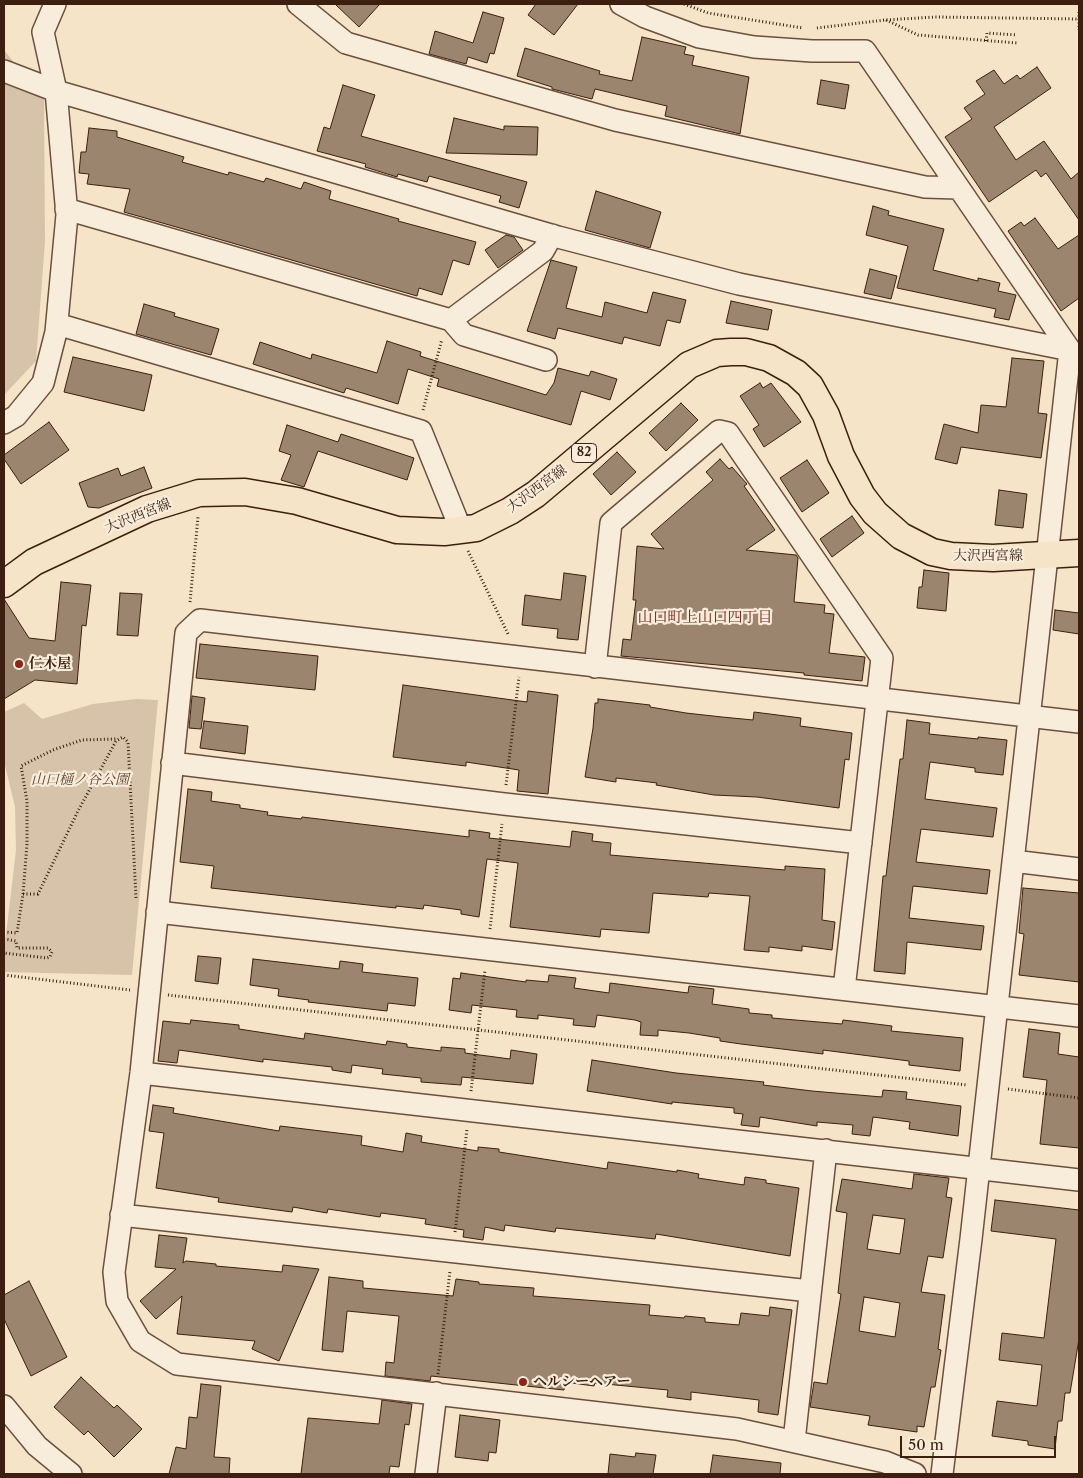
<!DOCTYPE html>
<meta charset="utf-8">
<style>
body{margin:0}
#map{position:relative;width:1083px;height:1478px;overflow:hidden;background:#f5e4c8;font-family:"Libre Caslon Text",serif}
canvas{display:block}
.frame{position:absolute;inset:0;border:5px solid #3c1f0f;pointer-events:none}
.scale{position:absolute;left:900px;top:1436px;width:156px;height:22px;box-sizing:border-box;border:2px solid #3c1f0f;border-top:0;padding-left:6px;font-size:15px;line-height:18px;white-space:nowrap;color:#3c1f0f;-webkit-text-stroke:4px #f8eddb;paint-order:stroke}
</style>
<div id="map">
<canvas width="1083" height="1478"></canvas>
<div class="frame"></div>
<div class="scale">50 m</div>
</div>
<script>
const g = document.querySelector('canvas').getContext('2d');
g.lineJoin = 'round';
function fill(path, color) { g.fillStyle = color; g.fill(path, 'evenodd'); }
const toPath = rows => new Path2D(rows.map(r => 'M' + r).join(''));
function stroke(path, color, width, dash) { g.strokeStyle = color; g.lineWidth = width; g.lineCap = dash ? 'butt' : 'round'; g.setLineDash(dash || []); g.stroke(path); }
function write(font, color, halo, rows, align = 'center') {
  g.font = font + ' "Libre Caslon Text","Noto Serif JP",serif'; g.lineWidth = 4.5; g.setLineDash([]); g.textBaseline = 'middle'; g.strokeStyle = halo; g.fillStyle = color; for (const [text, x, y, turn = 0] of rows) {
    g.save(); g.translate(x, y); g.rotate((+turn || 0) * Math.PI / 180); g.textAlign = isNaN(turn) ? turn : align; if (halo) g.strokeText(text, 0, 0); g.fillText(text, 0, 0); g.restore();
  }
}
const green = toPath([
 [4,50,44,100,45,241,36,361,4,395],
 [136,699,158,700,132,975,4,972,4,952,16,850,15,807,4,761,4,712,24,703,42,719,93,704]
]);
const building = toPath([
 [335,4,380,4,359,27,335,4],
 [536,4,578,4,554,35,528,15,536,4],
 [483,12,504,18,494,54,490,53,487,63,468,57,466,64,429,54,435,31,473,43,483,12],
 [642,37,686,47,684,54,694,56,692,65,749,77,740,134,665,116,667,106,595,89,592,99,552,89,552,87,517,76,525,48,600,71,599,74,632,81,642,37],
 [1037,67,1051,88,994,127,1016,160,1044,141,1071,179,1079,172,1079,220,1046,173,1041,177,1036,170,989,202,945,137,972,119,964,108,985,94,976,81,994,70,1004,84,1017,75,1020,79,1037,67],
 [821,80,849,85,845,109,817,104,821,80],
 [343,85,375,95,361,136,527,182,519,208,499,202,501,196,429,176,427,182,398,174,397,177,365,167,366,164,317,151,324,127,330,129,343,85],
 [454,118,504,130,504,126,538,127,537,155,446,153,454,118],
 [89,128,117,131,117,137,184,157,182,162,228,175,229,172,264,182,266,178,301,189,304,182,331,191,329,199,399,219,398,221,476,242,469,265,453,260,442,295,419,288,417,296,124,212,130,189,87,184,89,174,79,173,81,152,86,152,89,128],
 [596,191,661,212,650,248,585,230,596,191],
 [873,206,889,211,888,215,944,229,933,270,978,281,978,278,1000,283,998,291,1016,295,1009,320,994,317,996,309,897,288,908,246,866,235,873,206],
 [1035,218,1058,249,1079,235,1079,298,1061,311,1008,231,1021,222,1024,226,1035,218],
 [506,235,514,237,523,250,498,268,485,250,506,235],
 [551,260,577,267,566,308,602,317,605,302,647,313,653,292,686,300,680,323,667,320,660,346,624,337,622,344,558,328,555,339,527,331,551,260],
 [870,269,897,276,891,299,864,293,870,269],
 [731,301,772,310,768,330,726,323,731,301],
 [144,304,175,313,174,316,219,329,211,355,136,334,144,304],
 [387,341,421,352,420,356,546,395,554,383,558,368,589,376,591,371,617,379,610,400,581,391,571,425,437,386,439,379,408,369,398,404,346,388,344,393,253,364,260,342,311,359,312,354,377,373,387,341],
 [73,357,152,375,144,411,64,392,73,357],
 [1012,358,1044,361,1038,413,1047,414,1041,458,961,447,957,464,935,459,944,424,978,433,981,405,1006,407,1012,358],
 [760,383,763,388,771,383,801,422,764,447,753,429,759,425,740,396,760,383],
 [681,403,698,420,666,451,649,433,681,403],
 [49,422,69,450,21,484,4,459,4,455,49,422],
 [287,425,338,442,341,434,414,458,407,480,318,451,304,487,281,480,291,455,279,451,287,425],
 [617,452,636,472,611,495,593,474,617,452],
 [720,459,729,469,732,467,747,484,744,486,775,530,746,550,796,555,798,558,794,602,825,605,824,613,834,614,829,653,865,657,862,681,804,675,804,673,621,656,623,639,631,640,636,600,633,600,637,546,664,549,651,534,713,480,706,472,720,459],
 [807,460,829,493,802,512,780,478,807,460],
 [144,467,152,488,99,508,88,507,79,483,118,468,121,476,144,467],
 [999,490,1027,494,1023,528,995,525,999,490],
 [852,516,864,533,832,557,820,539,852,516],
 [924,570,949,573,946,611,917,608,919,587,922,587,924,570],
 [564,573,586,576,578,640,557,638,558,629,522,625,525,595,561,600,564,573],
 [61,582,91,585,86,626,82,625,77,684,35,680,4,699,4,599,29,638,55,641,61,582],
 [120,593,142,594,138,636,117,635,120,593],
 [1055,610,1079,613,1079,634,1053,630,1055,610],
 [200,644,318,656,315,690,196,678,200,644],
 [403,685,527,702,528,691,558,695,548,794,517,791,519,770,466,762,466,766,393,757,403,685],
 [192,696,205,698,201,729,189,728,192,696],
 [598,699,650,705,650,707,686,713,722,717,753,720,754,712,801,718,800,726,852,733,849,760,845,759,839,808,757,797,714,795,656,785,657,783,616,778,616,782,585,777,593,728,595,703,598,703,598,699],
 [907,720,930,723,929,734,978,739,978,737,1007,740,1003,775,975,772,975,768,930,762,925,799,997,808,993,837,921,829,916,862,990,870,987,894,913,886,909,918,984,926,981,950,907,942,905,974,874,971,883,876,886,876,900,759,903,759,907,720],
 [204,721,248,726,245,754,200,748,204,721],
 [188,789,212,792,211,801,240,805,240,808,268,812,267,815,301,819,302,817,469,837,469,830,490,833,489,838,570,847,572,831,593,834,592,841,611,843,610,855,785,870,785,866,825,869,822,920,835,922,832,950,802,946,802,951,769,947,769,952,744,950,750,896,709,893,708,897,653,893,649,933,601,929,600,937,510,927,518,863,487,859,479,917,461,914,461,910,424,905,423,909,396,906,396,908,211,888,214,866,180,862,188,789],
 [1023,888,1079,893,1079,982,1019,975,1024,934,1019,933,1023,888],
 [198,956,221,958,218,984,195,981,198,956],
 [253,959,339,969,340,961,363,964,362,972,418,978,415,1006,388,1003,387,1011,308,1002,309,1000,278,996,279,989,250,985,253,959],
 [461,973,526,982,526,980,548,982,549,975,576,978,574,988,609,993,610,983,688,993,689,986,714,989,712,1004,749,1009,749,1013,772,1015,772,1018,842,1024,843,1020,892,1026,891,1031,963,1038,960,1071,909,1065,909,1061,823,1050,823,1054,741,1044,720,1041,720,1038,689,1033,658,1030,658,1036,640,1035,641,1022,635,1020,597,1015,595,1027,573,1025,574,1019,538,1015,538,1019,516,1017,517,1010,472,1005,471,1013,449,1010,453,978,460,979,461,973],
 [191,1020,239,1025,239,1029,304,1039,305,1033,386,1045,387,1041,407,1044,407,1047,441,1051,441,1047,465,1049,465,1053,510,1059,511,1050,537,1054,533,1084,462,1077,461,1085,421,1082,421,1078,382,1074,383,1069,352,1065,351,1073,332,1070,332,1067,263,1059,263,1062,179,1050,177,1063,158,1061,163,1021,190,1024,191,1020],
 [1029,1029,1060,1033,1058,1054,1079,1057,1079,1148,1040,1144,1047,1080,1023,1077,1029,1029],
 [592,1060,676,1073,764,1082,763,1085,812,1091,882,1097,883,1090,907,1092,906,1099,961,1106,958,1136,909,1129,910,1122,873,1117,870,1136,852,1134,853,1125,817,1122,817,1126,760,1117,759,1127,741,1125,743,1114,734,1113,734,1108,672,1102,672,1104,587,1091,592,1060],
 [153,1105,174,1108,173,1113,279,1131,280,1126,362,1136,361,1145,403,1152,406,1133,422,1136,421,1142,478,1151,478,1147,499,1149,499,1152,607,1169,608,1162,677,1172,677,1170,699,1174,698,1178,744,1185,745,1177,766,1180,766,1183,799,1188,790,1256,656,1234,655,1239,556,1228,555,1232,505,1225,504,1231,485,1227,483,1240,463,1237,464,1230,425,1224,426,1219,381,1213,380,1217,328,1209,327,1213,293,1207,292,1212,218,1202,219,1198,156,1188,164,1133,149,1131,153,1105],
 [914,1174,949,1178,946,1197,952,1198,943,1258,928,1256,921,1292,945,1295,938,1349,941,1350,935,1387,931,1387,924,1427,917,1426,917,1432,868,1425,870,1416,810,1407,814,1382,827,1384,841,1294,838,1293,847,1213,836,1211,842,1179,912,1189,914,1174],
 [873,1215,905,1219,900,1254,867,1249,873,1215],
 [864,1297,900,1303,895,1337,859,1331,864,1297],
 [995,1200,1079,1210,1079,1339,1070,1393,1065,1393,1062,1421,1058,1421,1055,1449,1028,1445,1028,1441,992,1436,997,1401,1037,1406,1042,1365,999,1360,1002,1333,1044,1338,1056,1239,991,1231,995,1200],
 [159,1235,187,1238,183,1263,186,1261,216,1264,216,1266,282,1272,283,1265,319,1269,279,1361,252,1349,255,1341,177,1334,182,1296,156,1319,140,1301,176,1269,155,1267,159,1235],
 [329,1277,363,1281,363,1288,453,1296,456,1279,479,1282,479,1284,534,1288,533,1296,650,1305,649,1315,684,1318,685,1316,705,1318,705,1322,739,1325,741,1313,769,1316,770,1307,792,1310,778,1415,758,1412,759,1400,691,1392,691,1400,667,1397,668,1390,595,1383,594,1386,565,1382,564,1390,431,1376,430,1381,385,1376,386,1362,394,1363,399,1316,347,1311,343,1352,322,1350,329,1277],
 [29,1281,67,1357,31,1376,4,1319,4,1295,29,1281],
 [81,1377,114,1408,117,1405,142,1429,114,1457,88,1431,84,1435,54,1407,81,1377],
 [201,1384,221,1386,214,1457,230,1458,229,1474,169,1474,176,1447,186,1449,189,1417,197,1418,201,1384],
 [382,1400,412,1404,409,1425,405,1424,399,1467,390,1466,389,1474,301,1474,308,1418,379,1424,382,1400],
 [460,1415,500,1420,496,1453,489,1452,488,1461,455,1457,460,1415],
 [636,1453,656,1455,653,1474,608,1474,610,1454,635,1457,636,1453],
 [713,1455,781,1463,780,1474,710,1474,713,1455]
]);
const path = toPath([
 [684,4,708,13,803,28],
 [1079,12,1079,30],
 [886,20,918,35,1017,43],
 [817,28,885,20,935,17,1079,19],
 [986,41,987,33,1017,35],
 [423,410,442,339],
 [468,551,509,636],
 [190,602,198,517],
 [506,785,519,677],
 [23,894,27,844,27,801,21,766,53,750,82,740,116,739],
 [490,929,502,824],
 [4,932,17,933,23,894,38,894,78,811,116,741,123,737,128,742,136,898],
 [4,939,16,941,17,948,48,948,52,952,50,957,47,958,4,953],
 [4,975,130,990],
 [168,995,967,1085],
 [1008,1089,1079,1098],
 [471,1091,485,970],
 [455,1232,467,1129],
 [438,1374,450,1271]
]);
const minor = toPath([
 [298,4,346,43,615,120,925,187,958,188],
 [621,4,645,17,699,37,754,47,812,51,865,51,1070,350,971,1239,942,1474],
 [4,71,56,91,558,237,739,284,1070,350],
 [66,209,451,320,543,251,552,235],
 [451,320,464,335,546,360],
 [57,324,421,431,461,530],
 [4,423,16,416,43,383,56,332,67,215,56,91,43,32,55,4],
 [595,667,611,523,719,431,728,433,882,658,844,989],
 [172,763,504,804,861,843],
 [1013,861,1079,869],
 [157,912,1079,1016],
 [141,1073,1079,1180],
 [121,1215,810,1291],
 [4,1406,37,1446,71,1474],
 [794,1441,826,1150],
 [426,1474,436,1393],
 [915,1474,885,1462,737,1429,177,1364,140,1341,117,1301,114,1272,141,1073,186,633,200,620,1079,722]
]);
const major = toPath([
 [4,584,34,562,147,509,199,493,245,492,297,501,397,530,444,532,476,528,510,511,536,494,689,365,717,353,731,352,746,352,769,358,796,373,810,386,826,415,841,456,862,496,875,513,901,536,932,552,951,556,993,558,1079,553]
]);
const markers = [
 [19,664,5,"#8f2418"],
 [523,1382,5,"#8f2418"]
];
const shields = [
 [584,453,25]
];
const shieldNames = [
 ["82",584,453]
];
const streetNames = [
 ["大沢西宮線",537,489,-36],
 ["大沢西宮線",138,516,-22],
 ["大沢西宮線",988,556]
];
const poiNames = [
 ["仁木屋",29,664],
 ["ヘルシーヘアー",533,1382]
];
const parkNames = [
 ["山口樋ノ谷公園",80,780]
];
const neighbourhoodNames = [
 ["山口町上山口四丁目",705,618]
];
fill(green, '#d6c3a9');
fill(building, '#9c856f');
stroke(building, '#3c1f0f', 1);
stroke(minor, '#6a503d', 24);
stroke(major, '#3c1f0f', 29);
stroke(path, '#3c1f0f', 3, [1, 2.5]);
stroke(minor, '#f8eddb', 21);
stroke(major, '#f5e4c8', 26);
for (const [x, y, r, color] of markers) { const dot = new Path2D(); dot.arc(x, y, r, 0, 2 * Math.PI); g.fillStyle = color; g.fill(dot); stroke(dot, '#f8eddb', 2); }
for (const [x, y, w] of shields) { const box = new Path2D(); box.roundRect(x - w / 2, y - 9.5, w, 19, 4); g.fillStyle = '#f8eddb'; g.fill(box); stroke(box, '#3c1f0f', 1); }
write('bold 12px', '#3c1f0f', null, shieldNames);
write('14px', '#3c1f0f', '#f8eddb', streetNames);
write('bold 14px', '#3c1f0f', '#f8eddb', poiNames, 'left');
write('italic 14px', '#624836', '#f8eddb', parkNames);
write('15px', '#7a1f14', '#f8eddb', neighbourhoodNames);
</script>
